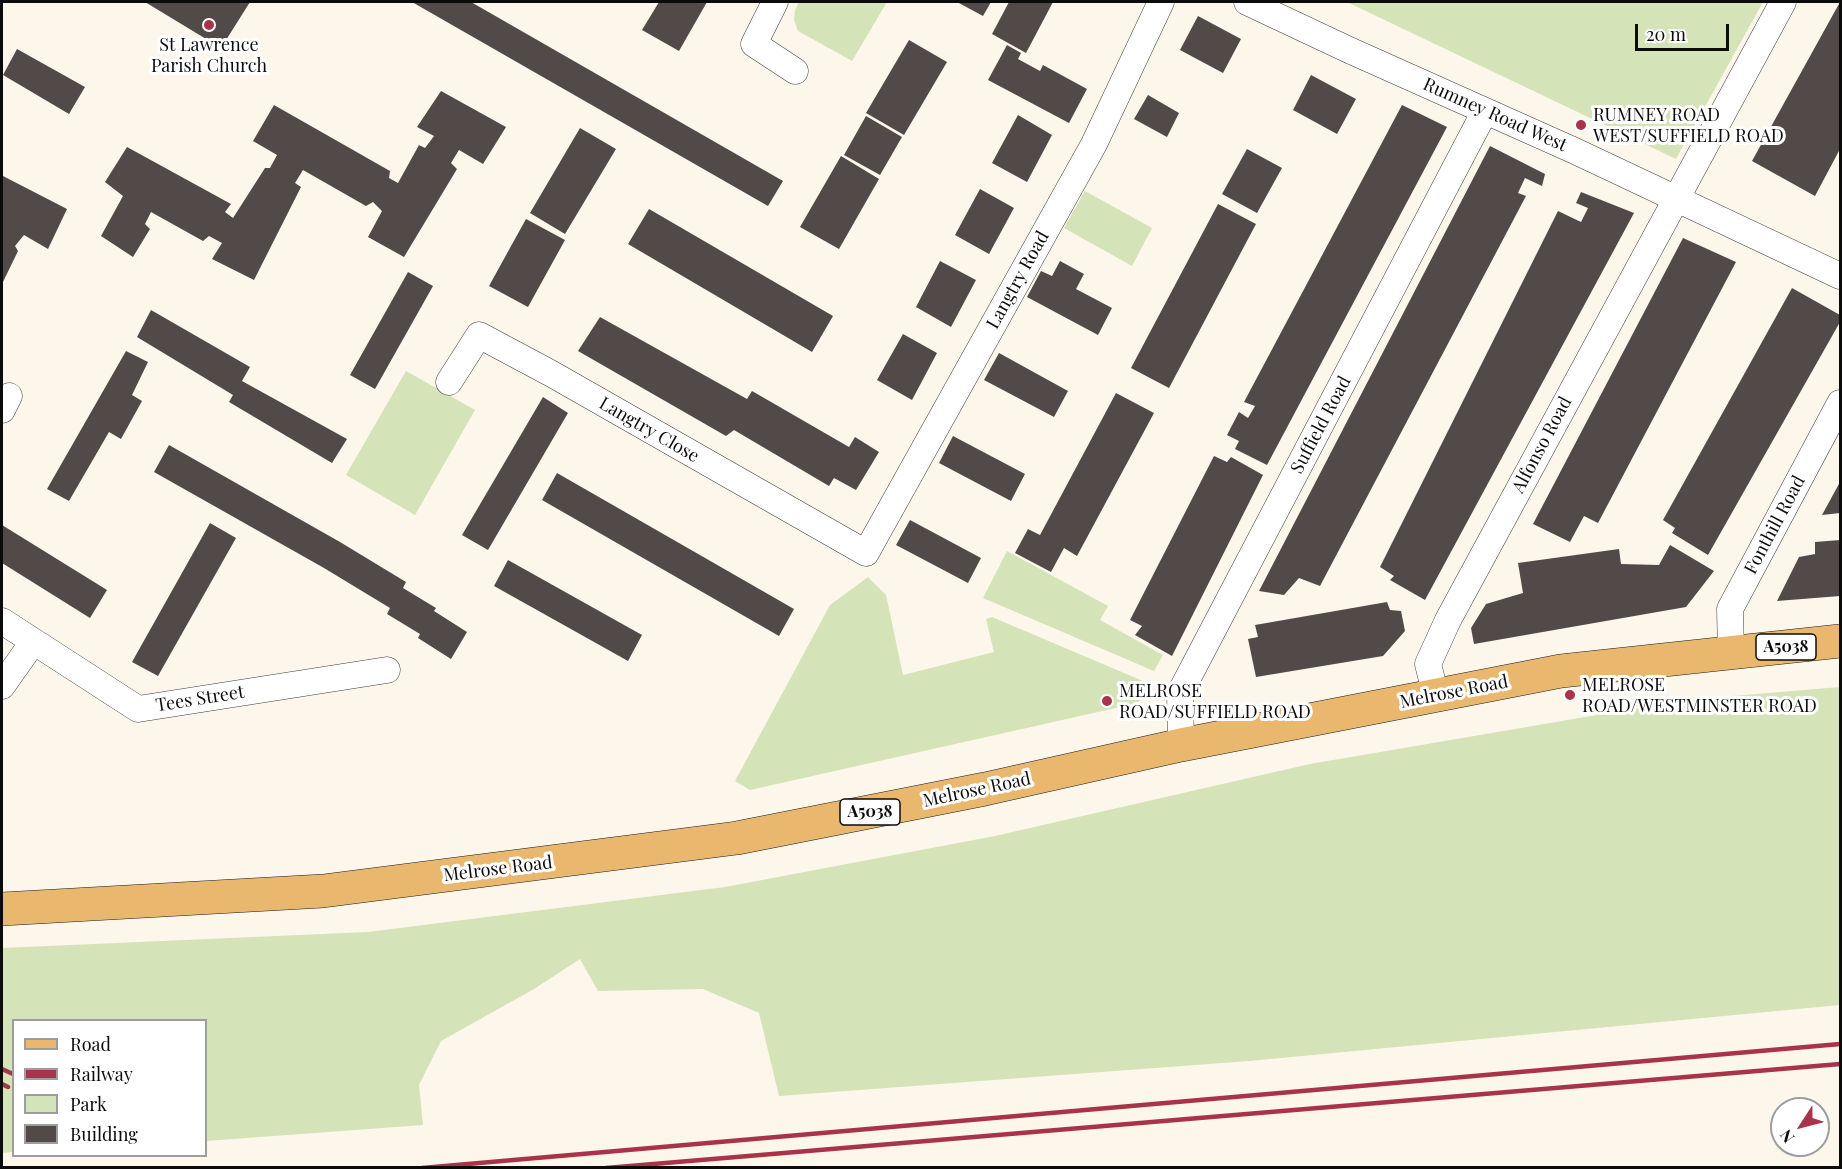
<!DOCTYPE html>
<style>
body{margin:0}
#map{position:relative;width:1842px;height:1169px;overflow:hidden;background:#fdf6ea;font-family:"Playfair Display",serif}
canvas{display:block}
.frame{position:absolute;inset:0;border:3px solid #0b0b0b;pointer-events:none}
.legend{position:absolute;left:12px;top:1019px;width:195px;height:138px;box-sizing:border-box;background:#fff;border:2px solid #9d9d9d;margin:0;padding:8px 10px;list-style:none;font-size:18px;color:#0b0b0b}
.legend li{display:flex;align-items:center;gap:12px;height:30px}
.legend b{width:30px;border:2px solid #9d9d9d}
.north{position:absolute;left:1770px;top:1097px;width:60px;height:60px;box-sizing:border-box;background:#fff;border:2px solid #9d9d9d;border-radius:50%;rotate:234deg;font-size:16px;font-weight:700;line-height:24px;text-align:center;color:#0b0b0b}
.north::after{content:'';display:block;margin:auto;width:21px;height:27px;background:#aa334c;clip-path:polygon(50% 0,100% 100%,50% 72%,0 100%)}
.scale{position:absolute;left:1635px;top:24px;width:94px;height:27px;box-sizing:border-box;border:3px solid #0b0b0b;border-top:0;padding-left:8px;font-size:18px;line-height:21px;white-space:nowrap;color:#0b0b0b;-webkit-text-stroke:4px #fff;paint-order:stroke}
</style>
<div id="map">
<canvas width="1842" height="1169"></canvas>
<div class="frame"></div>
<ul class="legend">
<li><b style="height:8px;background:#e9b76e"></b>Road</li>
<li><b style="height:8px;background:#aa334c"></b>Railway</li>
<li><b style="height:16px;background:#d5e3b8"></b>Park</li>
<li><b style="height:16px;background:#524a48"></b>Building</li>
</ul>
<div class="north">N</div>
<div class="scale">20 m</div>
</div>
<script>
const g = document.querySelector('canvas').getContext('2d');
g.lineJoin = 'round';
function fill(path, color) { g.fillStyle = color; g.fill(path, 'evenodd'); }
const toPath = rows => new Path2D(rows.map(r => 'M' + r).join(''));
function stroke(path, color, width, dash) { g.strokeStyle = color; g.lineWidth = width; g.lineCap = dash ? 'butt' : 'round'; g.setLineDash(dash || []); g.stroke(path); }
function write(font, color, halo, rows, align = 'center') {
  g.font = font + ' "Playfair Display",serif'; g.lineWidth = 6; g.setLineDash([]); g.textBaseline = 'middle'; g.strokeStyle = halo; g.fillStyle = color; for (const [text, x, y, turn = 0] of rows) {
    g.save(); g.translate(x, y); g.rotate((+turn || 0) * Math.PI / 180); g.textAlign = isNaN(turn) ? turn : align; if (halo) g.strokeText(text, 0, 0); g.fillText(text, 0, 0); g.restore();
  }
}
const green = toPath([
 [799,2,887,2,852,61,798,31,794,20,795,10],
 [1347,2,1763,2,1676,159],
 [1085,191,1152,228,1132,266,1064,228],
 [406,371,475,410,415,515,346,475],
 [1007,551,1108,606,1100,620,1163,655,1154,671,983,598],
 [868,577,886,595,903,675,994,652,986,619,992,617,1150,684,1138,703,750,790,735,781,830,605],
 [1840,687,1840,1005,1249,1061,779,1096,759,1013,703,989,598,991,580,959,534,989,441,1041,419,1085,423,1125,206,1141,206,1020,14,1020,13,1152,2,1153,2,948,368,932,725,887,995,836,1310,764,1685,700]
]);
const building = toPath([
 [145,2,250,2,221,48],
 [412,2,471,2,783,181,768,206],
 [659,2,707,2,679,51,642,30],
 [957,2,991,2,983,16],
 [1009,2,1053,2,1026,53,992,34],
 [1840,2,1840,149,1815,196,1752,161],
 [1198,16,1241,39,1223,73,1180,50],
 [909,40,947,62,904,135,866,113],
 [1007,45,1021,53,1018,59,1040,71,1043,65,1087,89,1069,123,988,80],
 [17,49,85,87,69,114,3,75],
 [1311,75,1356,99,1337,134,1293,110],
 [441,91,506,127,483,164,459,150,451,163,457,169,404,257,368,237,382,211,373,202,366,206,303,170,295,183,301,187,254,280,212,259,222,243,209,236,203,241,151,212,145,224,150,229,133,257,101,236,123,196,105,182,127,147,231,204,225,212,233,218,265,168,270,168,277,155,253,141,274,105,390,171,389,178,398,183,419,145,425,148,434,136,417,127],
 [1148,95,1179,113,1167,137,1134,119],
 [1402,105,1447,127,1267,465,1235,449,1239,441,1227,435,1239,412,1248,418,1255,406,1244,402],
 [1018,115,1052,135,1027,182,992,163],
 [866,116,902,137,880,175,844,155],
 [580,128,616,149,565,234,530,213],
 [1490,146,1545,174,1542,186,1525,178,1518,193,1526,196,1320,586,1299,578,1284,595,1259,591],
 [1247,149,1282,168,1257,213,1222,194],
 [841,156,879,179,839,249,800,227],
 [3,176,67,209,48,249,24,235,15,246,18,251,2,284],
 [980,189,1014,208,989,254,955,235],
 [1581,192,1634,213,1425,600,1390,580,1394,576,1380,567,1558,211,1581,222,1588,208,1576,203],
 [1218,204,1256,224,1169,388,1131,368],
 [649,209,833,316,812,352,628,244],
 [526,219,565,240,528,307,489,286],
 [1683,238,1736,262,1598,523,1584,516,1570,542,1533,524],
 [940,261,976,280,951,327,916,307],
 [1060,261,1084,274,1076,289,1112,308,1098,335,1027,297,1041,271,1052,276],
 [408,272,433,286,375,389,350,375],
 [1792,288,1840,315,1840,322,1708,555,1672,533,1675,528,1663,520],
 [151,310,250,367,242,381,347,439,332,463,229,402,233,395,137,337],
 [600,317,747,399,752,391,849,447,855,437,879,452,856,490,834,478,829,486,734,430,726,436,578,351],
 [903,334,937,353,912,400,877,380],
 [126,351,148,362,132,395,142,401,121,439,109,432,69,501,47,489],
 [999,353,1068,391,1054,417,984,380],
 [1116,393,1154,413,1077,556,1064,548,1051,572,1015,553,1028,529,1040,535],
 [543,397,568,413,488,550,462,535],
 [953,436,1025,474,1011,501,939,463],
 [169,445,340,542,406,582,403,588,436,608,434,611,467,632,451,659,418,638,420,634,387,614,390,608,324,568,154,472],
 [1214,456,1227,462,1231,457,1263,475,1172,656,1135,635,1142,626,1130,620],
 [557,473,794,609,779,636,542,500],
 [1840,482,1840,513,1822,515],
 [910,520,981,558,968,583,896,545],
 [210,523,236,538,158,676,132,662],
 [2,525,107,590,90,618,2,563],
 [1840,540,1840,596,1777,601,1799,557,1815,554,1815,542],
 [1670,545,1714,571,1686,607,1474,644,1471,628,1486,604,1523,593,1518,563,1619,549,1621,564,1659,565],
 [508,560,642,635,628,661,494,586],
 [1387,602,1390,610,1401,611,1405,631,1383,656,1256,677,1248,639,1258,637,1255,625]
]);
const minor = toPath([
 [775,2,754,44,795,71],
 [1247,2,1349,50,1575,151,1840,276],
 [449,382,479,335,552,374,866,553,1094,144,1161,2],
 [2,410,9,396],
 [2,621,138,709,387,670],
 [1731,653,1730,609,1840,403],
 [2,686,33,642],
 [1436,696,1428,664,1448,620,1783,2],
 [1181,745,1180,693,1485,111]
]);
const primary = toPath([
 [2,909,323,891,737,838,985,789,1181,745,1561,671,1840,641]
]);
const rail = toPath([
 [2,1069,13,1074],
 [2,1084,8,1087],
 [422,1168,1840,1044],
 [606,1168,1840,1064]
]);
const markers = [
 [209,25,6,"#aa334c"],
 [1581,125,6,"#aa334c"],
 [1570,695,6,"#aa334c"],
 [1107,701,6,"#aa334c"]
];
const shields = [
 [1786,647,60],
 [870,812,60]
];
const shieldNames = [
 ["A5038",1786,647],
 ["A5038",870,812]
];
const poiNames = [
 ["St Lawrence",209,45,"center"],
 ["Parish Church",209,66,"center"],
 ["RUMNEY ROAD",1593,115],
 ["WEST/SUFFIELD ROAD",1593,136],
 ["MELROSE",1582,685],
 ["ROAD/WESTMINSTER ROAD",1582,706],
 ["MELROSE",1119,691],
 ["ROAD/SUFFIELD ROAD",1119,712]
];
const streetNames = [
 ["Rumney Road West",1495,115,24],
 ["Langtry Road",1018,280,-61],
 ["Suffield Road",1321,425,-62],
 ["Langtry Close",649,430,30],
 ["Alfonso Road",1542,445,-62],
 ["Fonthill Road",1775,525,-62],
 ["Melrose Road",1454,692,-11],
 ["Tees Street",200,699,-9],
 ["Melrose Road",977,790,-12],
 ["Melrose Road",498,869,-7]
];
fill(green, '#d5e3b8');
fill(building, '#524a48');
stroke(minor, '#3e3e3e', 27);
stroke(primary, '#1c1c1c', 34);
stroke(minor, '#fff', 26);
stroke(primary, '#e9b76e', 33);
stroke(rail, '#aa334c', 4.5);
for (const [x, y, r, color] of markers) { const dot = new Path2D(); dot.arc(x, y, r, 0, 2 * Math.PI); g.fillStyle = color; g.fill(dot); stroke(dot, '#fff', 2); }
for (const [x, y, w] of shields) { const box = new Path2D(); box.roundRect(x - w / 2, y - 13, w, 26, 4.5); g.fillStyle = '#fff'; g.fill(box); stroke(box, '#0b0b0b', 1.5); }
write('bold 16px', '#0b0b0b', null, shieldNames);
write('18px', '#0b0b0b', '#fff', poiNames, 'left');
write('18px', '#0b0b0b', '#fff', streetNames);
</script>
